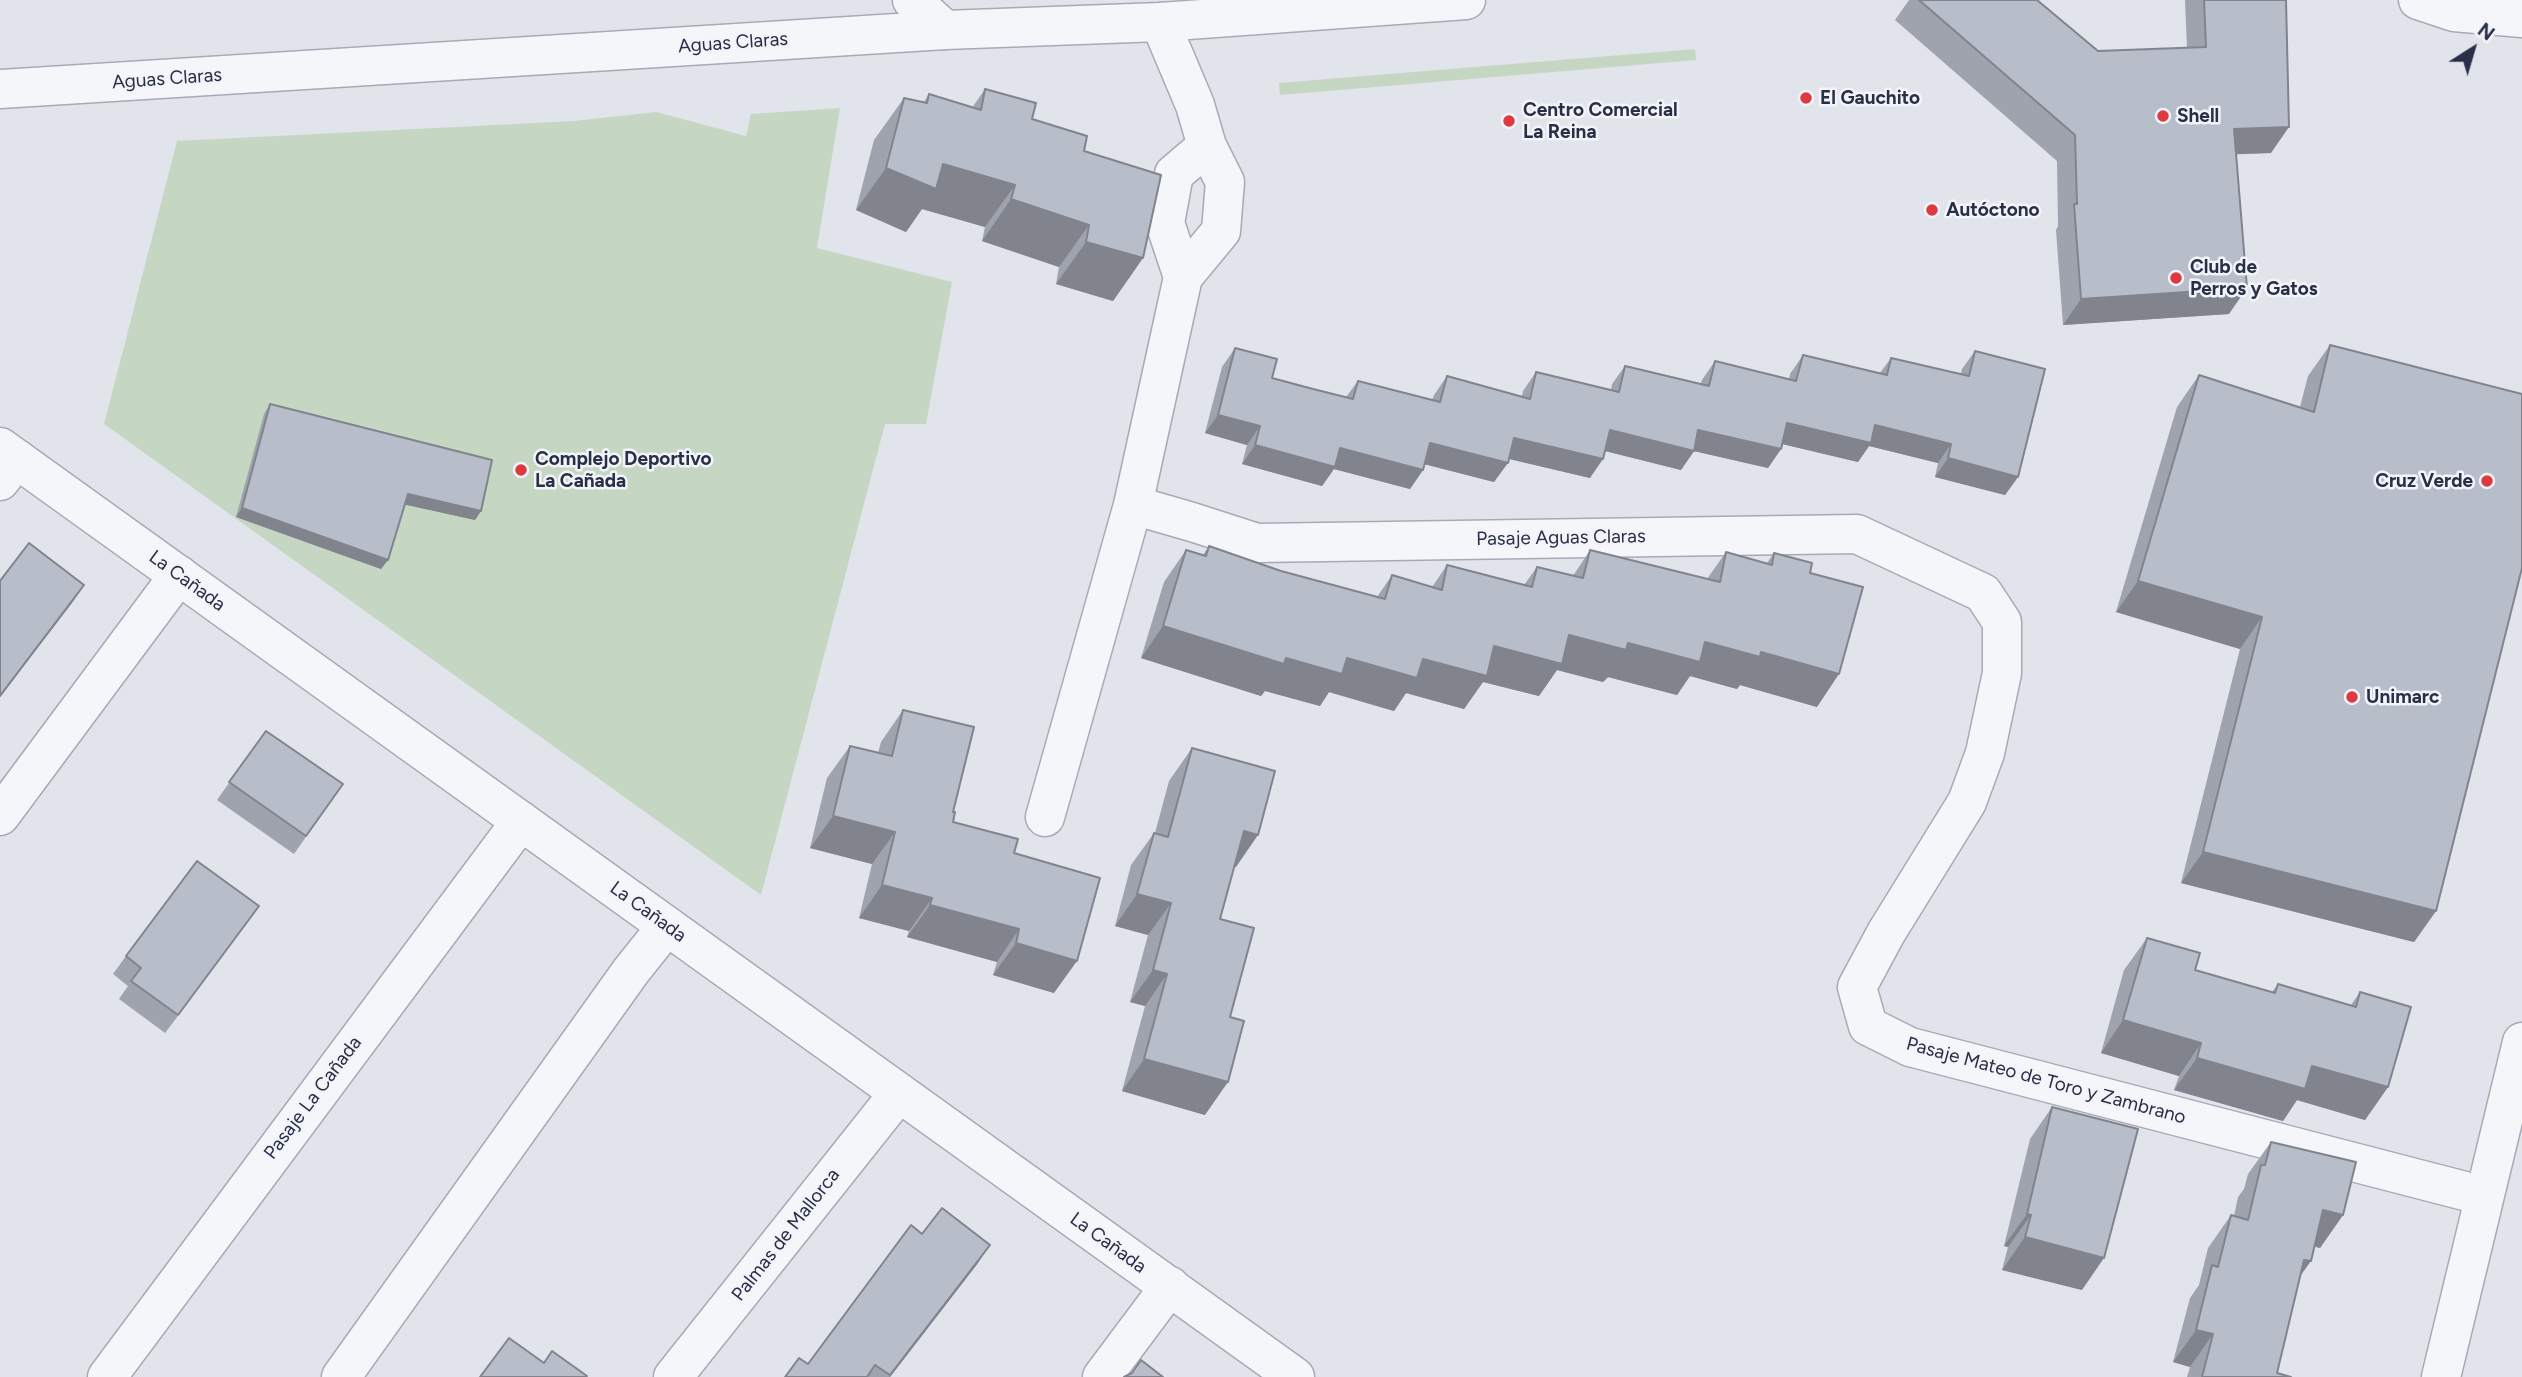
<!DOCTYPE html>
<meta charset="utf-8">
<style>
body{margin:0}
#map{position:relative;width:2522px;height:1377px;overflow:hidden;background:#e2e4ec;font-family:Figtree,sans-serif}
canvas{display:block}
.north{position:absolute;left:2438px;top:14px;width:70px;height:70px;-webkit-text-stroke:5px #f2f4f9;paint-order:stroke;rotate:37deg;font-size:19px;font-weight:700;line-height:28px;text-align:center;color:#282f46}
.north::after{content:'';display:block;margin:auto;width:24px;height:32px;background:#282f46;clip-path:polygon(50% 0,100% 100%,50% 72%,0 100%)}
</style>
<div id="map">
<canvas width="2522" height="1377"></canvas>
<div class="north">N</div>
</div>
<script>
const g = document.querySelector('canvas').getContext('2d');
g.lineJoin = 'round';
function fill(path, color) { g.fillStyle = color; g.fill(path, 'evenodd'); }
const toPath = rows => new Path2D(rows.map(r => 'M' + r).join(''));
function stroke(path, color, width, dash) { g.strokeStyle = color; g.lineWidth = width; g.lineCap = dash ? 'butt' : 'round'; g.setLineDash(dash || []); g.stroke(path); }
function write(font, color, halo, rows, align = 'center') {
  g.font = font + ' Figtree,sans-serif'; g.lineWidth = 5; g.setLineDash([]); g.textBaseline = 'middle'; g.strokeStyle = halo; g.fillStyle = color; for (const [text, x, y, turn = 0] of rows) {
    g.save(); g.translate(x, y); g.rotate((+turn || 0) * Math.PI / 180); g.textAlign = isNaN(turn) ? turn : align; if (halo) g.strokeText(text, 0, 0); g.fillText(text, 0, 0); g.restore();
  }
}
const green = toPath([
 [1695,49,1696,60,1280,95,1279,83],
 [840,108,817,248,952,282,926,424,885,424,761,895,104,424,177,141,574,121,656,112,746,136,751,114]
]);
const minor = toPath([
 [912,0,945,30],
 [1160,22,1195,105,1207,146,1225,182,1221,231,1183,277],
 [1207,146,1174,174,1165,223,1183,277,1133,505,1192,522,1257,543,1857,534,1983,593,2002,622,2002,673,1985,753,1967,802,1886,933,1857,987,1868,1026,1910,1047,2484,1196],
 [0,481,17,459],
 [0,816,179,575],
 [1045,817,1133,505],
 [107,1377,521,821],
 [341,1377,631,971,667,926],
 [1102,1377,1170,1286]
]);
const tertiary = toPath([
 [2418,0,2454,12,2522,18],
 [0,89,945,30,1160,22,1466,0],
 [0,447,1295,1377],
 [673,1377,899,1093],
 [2441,1377,2522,1042]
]);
const wall = toPath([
 [1909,0,2037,0,2098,51,2187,48,2185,0,2286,0,2271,153,2236,154,2229,314,2063,325,2056,230,2058,226,2057,161,1895,20],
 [985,89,1084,151,1143,258,1113,301,1056,284,1059,267,982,241,985,227,922,209,906,232,856,210,874,140,904,98,924,102,929,94,972,108],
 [2330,345,2436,911,2414,942,2181,883,2240,649,2116,612,2177,407,2199,375,2300,407,2308,376],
 [1235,348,1272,378,1346,397,1358,381,1432,400,1434,395,1447,376,1522,396,1523,391,1536,372,1611,390,1612,384,1625,366,1701,384,1702,380,1715,361,1789,379,1790,374,1803,355,1880,373,1891,358,1961,374,1962,369,1975,351,2018,477,2005,495,1935,477,1938,463,1869,446,1858,462,1782,444,1781,449,1768,468,1694,451,1681,470,1605,451,1590,478,1509,459,1494,482,1424,464,1423,470,1410,489,1334,469,1322,486,1242,464,1247,445,1205,433,1222,367],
 [270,404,481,511,475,520,405,504,388,560,381,569,236,517,264,414],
 [1209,546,1281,571,1377,597,1392,575,1432,587,1447,565,1524,585,1537,567,1573,576,1590,550,1707,579,1726,552,1767,563,1774,553,1810,573,1817,707,1740,685,1737,689,1690,676,1677,695,1608,677,1603,682,1557,670,1539,696,1483,682,1464,709,1406,693,1394,711,1329,692,1320,706,1265,691,1261,696,1141,658,1164,582,1186,550,1203,555],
 [903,710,953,812,953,822,1014,853,1054,993,993,975,997,962,907,937,909,931,859,918,872,864,810,848,827,778,850,746,878,753,881,742],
 [266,731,343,784,294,854,217,800],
 [1192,748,1236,867,1234,867,1220,919,1205,1115,1122,1091,1145,1006,1130,1002,1148,935,1115,926,1131,865,1154,833,1155,833,1169,781],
 [246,924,165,1033,119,999,128,986,113,974,126,956],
 [2147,938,2195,970,2272,992,2278,984,2351,1005,2360,992,2388,1087,2365,1120,2297,1100,2283,1121,2174,1090,2179,1076,2101,1053,2124,970],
 [2052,1107,2082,1290,2002,1270,2008,1247,2004,1246,2030,1139],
 [2271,1142,2343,1215,2320,1248,2314,1246,2300,1276,2277,1373,2291,1377,2187,1377,2190,1367,2173,1362,2190,1298,2199,1285,2208,1248,2231,1215,2234,1216,2238,1197,2244,1189,2248,1174],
 [978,1263,890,1377,785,1377,808,1364]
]);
const shadedWall = toPath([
 [2289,127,2271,153,2216,155,2234,129],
 [943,164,1015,185,985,227,922,209,906,232,856,210,886,168],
 [1011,199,1089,225,1059,267,982,241],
 [1086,242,1143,258,1113,301,1056,284],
 [2247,288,2229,314,2063,325,2081,299],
 [1218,415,1260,426,1247,445,1205,433],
 [1787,423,1875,425,1951,444,1938,463,1869,446,1858,462,1774,442],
 [1610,430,1694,451,1681,470,1597,449],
 [1698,430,1781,449,1768,468,1685,449],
 [1514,438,1603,459,1590,478,1501,457],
 [1430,443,1508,463,1494,482,1416,462],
 [1255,445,1340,448,1423,470,1410,489,1334,469,1322,486,1242,464],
 [1948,458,2018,477,2005,495,1935,477],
 [408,494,481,511,475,520,402,504],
 [242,508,388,560,381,569,236,517],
 [2138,581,2262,617,2240,649,2116,612],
 [84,585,72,603,0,697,0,696],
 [1163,626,1286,658,1423,659,1494,646,1569,635,1628,643,1705,642,1761,652,1839,674,1817,707,1740,685,1737,689,1690,676,1677,695,1608,677,1603,682,1557,670,1539,696,1483,682,1464,709,1406,693,1394,711,1329,692,1320,706,1265,691,1261,696,1141,658],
 [833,816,895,832,872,864,810,848],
 [1244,831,1258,835,1236,867,1221,863],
 [2203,852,2436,911,2414,942,2181,883],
 [882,885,932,898,909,931,859,918],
 [1137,894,1171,903,1148,935,1115,926],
 [930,905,1019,929,997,962,907,937],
 [259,906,246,924,165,1033,178,1015],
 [1016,943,1077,961,1054,993,993,975],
 [1153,970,1167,974,1145,1006,1130,1002],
 [2123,1020,2201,1043,2179,1076,2101,1053],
 [2197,1058,2312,1066,2388,1087,2365,1120,2297,1100,2283,1121,2174,1090],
 [1144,1059,1228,1082,1205,1115,1122,1091],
 [2323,1210,2343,1215,2320,1248,2300,1243],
 [2027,1214,2031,1215,2008,1247,2004,1246],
 [2025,1237,2104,1258,2082,1290,2002,1270],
 [990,1245,978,1263,890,1377,889,1377],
 [2304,1260,2311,1261,2288,1293],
 [2196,1330,2213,1334,2190,1367,2173,1362]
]);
const building = toPath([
 [1919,0,2037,0,2098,51,2206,47,2204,0,2286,0,2289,127,2234,129,2247,288,2081,299,2074,204,2077,204,2075,135,1919,0],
 [985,89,1036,103,1032,119,1087,136,1084,151,1161,175,1143,258,1086,242,1089,225,1011,199,1015,185,943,164,936,189,886,168,904,98,927,103,929,94,981,110,985,89],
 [2330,345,2522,394,2522,568,2436,911,2203,852,2262,617,2138,581,2199,375,2314,412,2330,345],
 [1235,348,1277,359,1272,378,1313,389,1353,399,1358,381,1440,402,1447,376,1530,399,1536,372,1619,392,1625,366,1709,386,1715,361,1796,381,1803,355,1887,375,1891,358,1969,376,1975,351,2045,369,2018,477,1948,458,1951,444,1875,425,1871,443,1787,423,1781,449,1698,430,1694,451,1610,430,1603,459,1514,438,1508,463,1430,443,1423,470,1340,448,1335,467,1255,445,1260,426,1218,415,1235,348],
 [270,404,492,460,481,511,408,494,388,560,242,508,270,404],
 [29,543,84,585,0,696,0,581,29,543],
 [1209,546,1281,571,1385,599,1392,575,1442,590,1447,565,1532,587,1537,567,1583,578,1590,550,1720,582,1726,552,1772,565,1774,553,1812,563,1810,573,1863,587,1839,674,1761,652,1760,657,1705,642,1700,662,1628,643,1626,650,1569,635,1562,664,1494,646,1487,676,1423,659,1417,678,1347,658,1342,674,1286,658,1284,664,1163,626,1186,550,1206,556,1209,546],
 [903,710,974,727,953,812,955,812,953,822,1018,839,1014,853,1100,878,1077,961,1016,943,1019,929,930,905,932,898,882,885,895,832,833,816,850,746,892,756,903,710],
 [266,731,343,784,306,836,229,782,266,731],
 [1192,748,1275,771,1258,835,1244,831,1220,919,1254,928,1230,1017,1244,1021,1228,1082,1144,1059,1167,974,1153,970,1171,903,1137,894,1154,833,1168,837,1192,748],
 [197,861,259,906,178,1015,131,981,141,968,126,956,197,861],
 [2147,938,2200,953,2195,970,2275,993,2278,984,2356,1007,2360,992,2411,1007,2388,1087,2312,1066,2305,1089,2197,1058,2201,1043,2123,1020,2147,938],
 [2052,1107,2138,1129,2104,1258,2025,1237,2031,1215,2027,1214,2052,1107],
 [2271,1142,2356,1162,2343,1215,2323,1210,2311,1261,2304,1260,2277,1373,2291,1377,2202,1377,2213,1334,2196,1330,2212,1265,2218,1267,2231,1215,2248,1220,2261,1165,2265,1165,2271,1142],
 [942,1208,990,1245,890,1375,875,1365,867,1377,785,1377,799,1358,808,1364,911,1225,922,1234,942,1208],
 [509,1338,544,1363,552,1351,587,1376,586,1377,480,1377,509,1338],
 [1141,1360,1163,1377,1124,1377,1132,1373,1141,1360]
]);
const markers = [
 [1806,98,7,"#dd3a40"],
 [2163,116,7,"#dd3a40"],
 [1509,121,7,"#dd3a40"],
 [1932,210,7,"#dd3a40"],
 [2176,278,7,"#dd3a40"],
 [521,470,7,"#dd3a40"],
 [2487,481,7,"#dd3a40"],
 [2352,697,7,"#dd3a40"]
];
const streetNames = [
 ["Aguas Claras",733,43,-4],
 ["Aguas Claras",167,79,-4],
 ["Pasaje Aguas Claras",1561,538,-1],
 ["La Cañada",187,581,36],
 ["La Cañada",648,912,36],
 ["Pasaje Mateo de Toro y Zambrano",2046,1081,15],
 ["Pasaje La Cañada",313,1098,-53],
 ["Palmas de Mallorca",786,1235,-52],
 ["La Cañada",1108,1243,36]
];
const poiNames = [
 ["El Gauchito",1820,98],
 ["Centro Comercial",1523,110],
 ["La Reina",1523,132],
 ["Shell",2177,116],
 ["Autóctono",1946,210],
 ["Club de",2190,267],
 ["Perros y Gatos",2190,289],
 ["Complejo Deportivo",535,459],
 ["La Cañada",535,481],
 ["Cruz Verde",2473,481,"right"],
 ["Unimarc",2366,697]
];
fill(green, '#c5d7c2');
stroke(minor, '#a6aab7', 41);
stroke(tertiary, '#a6aab7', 41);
stroke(minor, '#f5f6f9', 38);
stroke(tertiary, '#f5f6f9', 38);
fill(wall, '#9ea3ae');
fill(shadedWall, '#81848d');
fill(building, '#b8bdca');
stroke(building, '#81848d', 2);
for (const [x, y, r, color] of markers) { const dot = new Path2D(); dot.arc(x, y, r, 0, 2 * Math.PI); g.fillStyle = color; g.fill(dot); stroke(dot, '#f2f4f9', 2.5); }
write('19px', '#282f46', '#f2f4f9', streetNames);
write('bold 19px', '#282f46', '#f2f4f9', poiNames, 'left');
</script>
